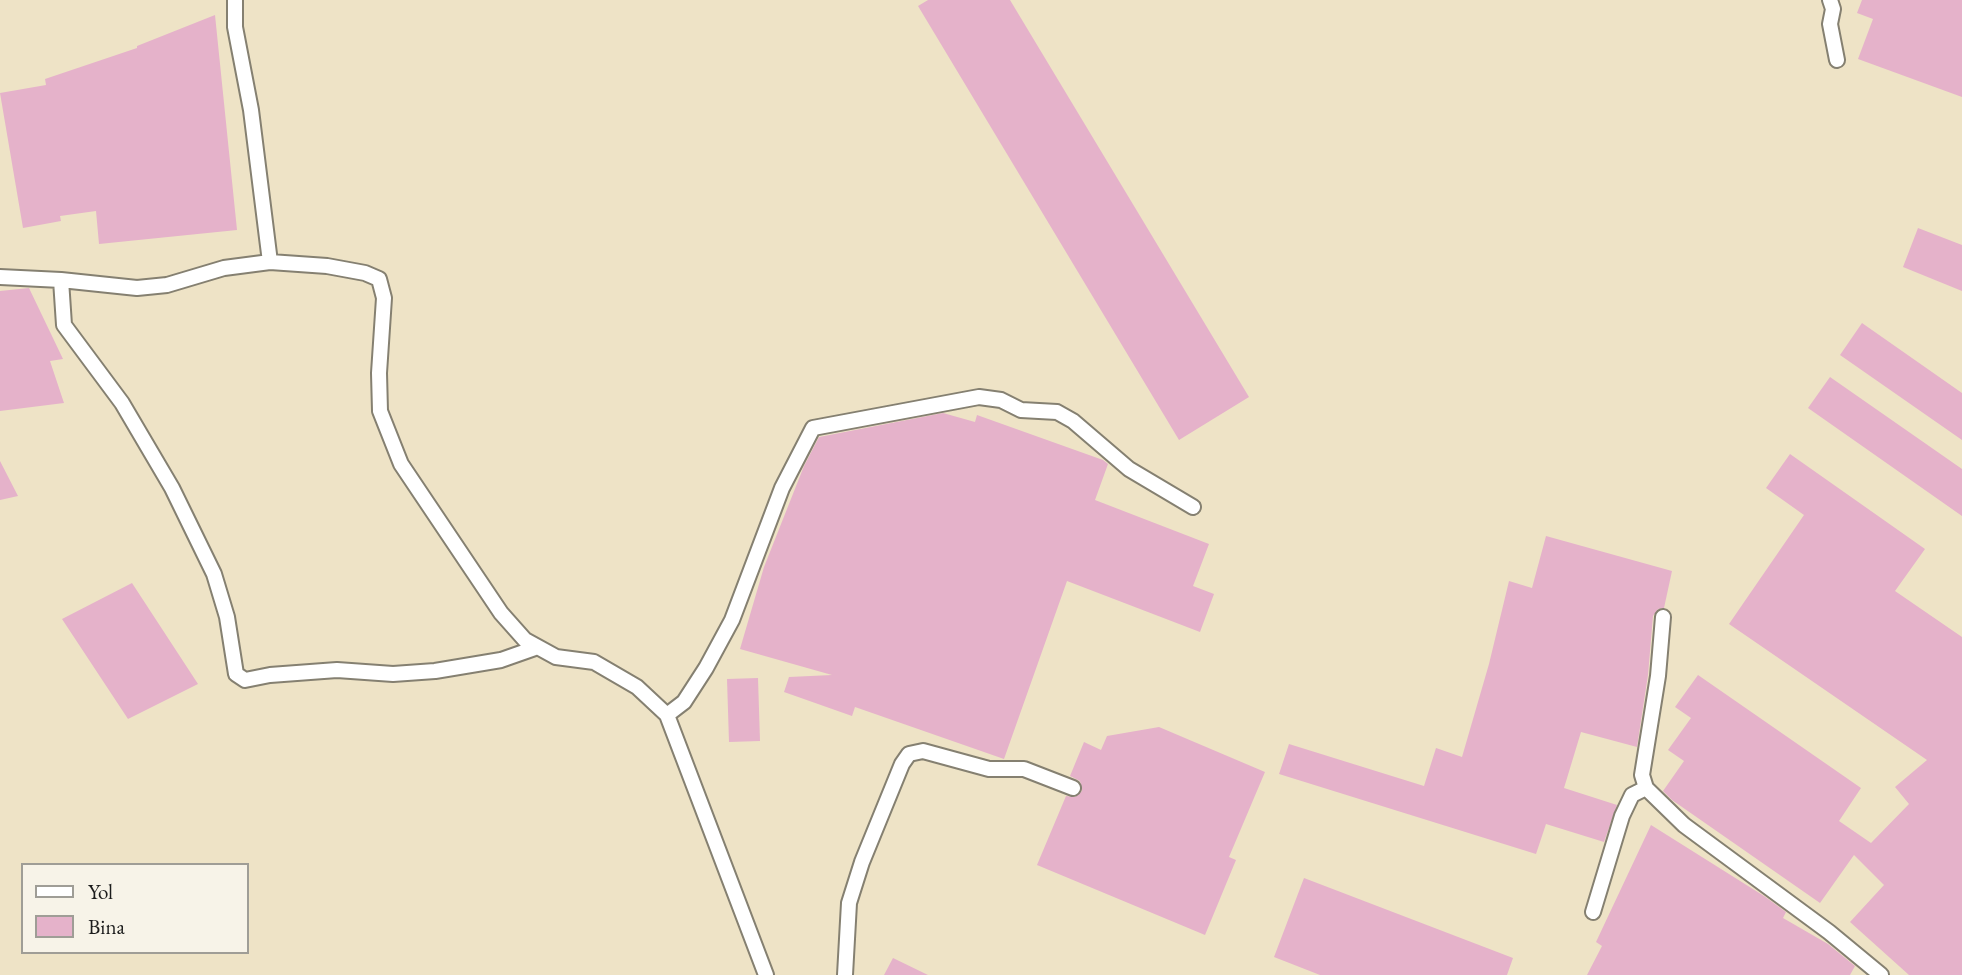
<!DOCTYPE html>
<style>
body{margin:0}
#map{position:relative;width:1962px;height:975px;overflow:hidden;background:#eee3c6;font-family:"EB Garamond",serif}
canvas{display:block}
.legend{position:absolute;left:21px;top:863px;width:228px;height:91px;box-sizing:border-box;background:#f7f3e8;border:2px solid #9f9d96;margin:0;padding:9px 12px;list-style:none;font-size:21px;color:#1c1c1c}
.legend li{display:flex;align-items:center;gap:14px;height:35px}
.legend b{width:35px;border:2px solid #9f9d96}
</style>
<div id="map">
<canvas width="1962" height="975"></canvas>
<ul class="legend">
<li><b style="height:9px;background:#fff"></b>Yol</li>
<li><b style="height:19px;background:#e5b2ca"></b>Bina</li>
</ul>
</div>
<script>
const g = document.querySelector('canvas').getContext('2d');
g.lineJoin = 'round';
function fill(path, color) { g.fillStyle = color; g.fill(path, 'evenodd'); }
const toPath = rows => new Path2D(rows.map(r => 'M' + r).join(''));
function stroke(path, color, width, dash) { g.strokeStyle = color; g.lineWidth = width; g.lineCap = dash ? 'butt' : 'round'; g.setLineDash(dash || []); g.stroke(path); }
const building = toPath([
 [928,0,1010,0,1249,397,1179,440,918,6],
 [1862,0,1962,0,1962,97,1858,59,1873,19,1857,13],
 [215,15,237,230,99,244,96,211,60,216,61,221,23,228,0,93,46,85,45,79,137,48,137,46],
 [1918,228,1962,245,1962,291,1903,267],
 [29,288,63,359,50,361,64,403,0,411,0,291],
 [1862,323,1962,393,1962,440,1840,355],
 [1830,377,1962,469,1962,516,1808,408],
 [943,413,975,422,977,415,1103,460,1108,464,1095,500,1209,544,1193,586,1214,594,1200,632,1067,581,1004,759,855,707,852,716,784,692,789,677,832,675,740,649,764,567,804,466,819,437],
 [1790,454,1925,549,1895,591,1962,637,1962,975,1909,975,1850,922,1884,885,1854,855,1820,903,1672,800,1663,791,1684,761,1668,750,1691,718,1675,707,1698,675,1861,788,1839,821,1871,843,1909,804,1895,787,1927,760,1729,624,1804,515,1766,488],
 [0,461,18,496,0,500],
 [1546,536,1672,571,1664,608,1658,609,1653,616,1648,675,1637,747,1581,732,1564,788,1617,805,1604,842,1546,824,1536,854,1279,774,1289,744,1424,786,1436,748,1462,757,1489,664,1509,581,1532,588],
 [132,583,198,684,128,719,62,619],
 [758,678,760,741,729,742,727,679],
 [1159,727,1265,772,1229,857,1236,860,1205,935,1037,865,1066,796,1075,797,1082,791,1080,781,1070,776,1084,742,1101,750,1107,736],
 [1651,825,1764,896,1786,912,1783,918,1828,944,1855,966,1850,975,1587,975,1602,946,1596,942],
 [1304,878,1513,958,1507,975,1320,975,1274,957],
 [893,958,928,975,884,975]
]);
const minor = toPath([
 [235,0,235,27,251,110,270,262],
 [1830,0,1833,9,1830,24,1837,60],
 [0,277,61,280,137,288,167,285,224,268,270,262,327,266,365,273,379,279,384,298,379,373,380,411,401,464,501,613,525,640,556,657,594,662,637,687,667,715,766,975],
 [61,280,64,325,122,403,172,488,214,574,227,617,236,674,245,680,270,675,337,670,393,674,435,671,501,660,538,647],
 [1663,617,1658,676,1642,775,1646,788,1684,825,1829,932,1881,975],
 [667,715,684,702,706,668,732,620,782,488,813,428,979,397,1001,400,1021,410,1057,412,1073,421,1129,469,1193,507],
 [1593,912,1622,816,1632,795,1646,788],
 [845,975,849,903,862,862,902,764,909,754,923,751,989,769,1024,769,1073,788]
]);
fill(building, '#e5b2ca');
stroke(minor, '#858071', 18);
stroke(minor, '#fff', 14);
</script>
